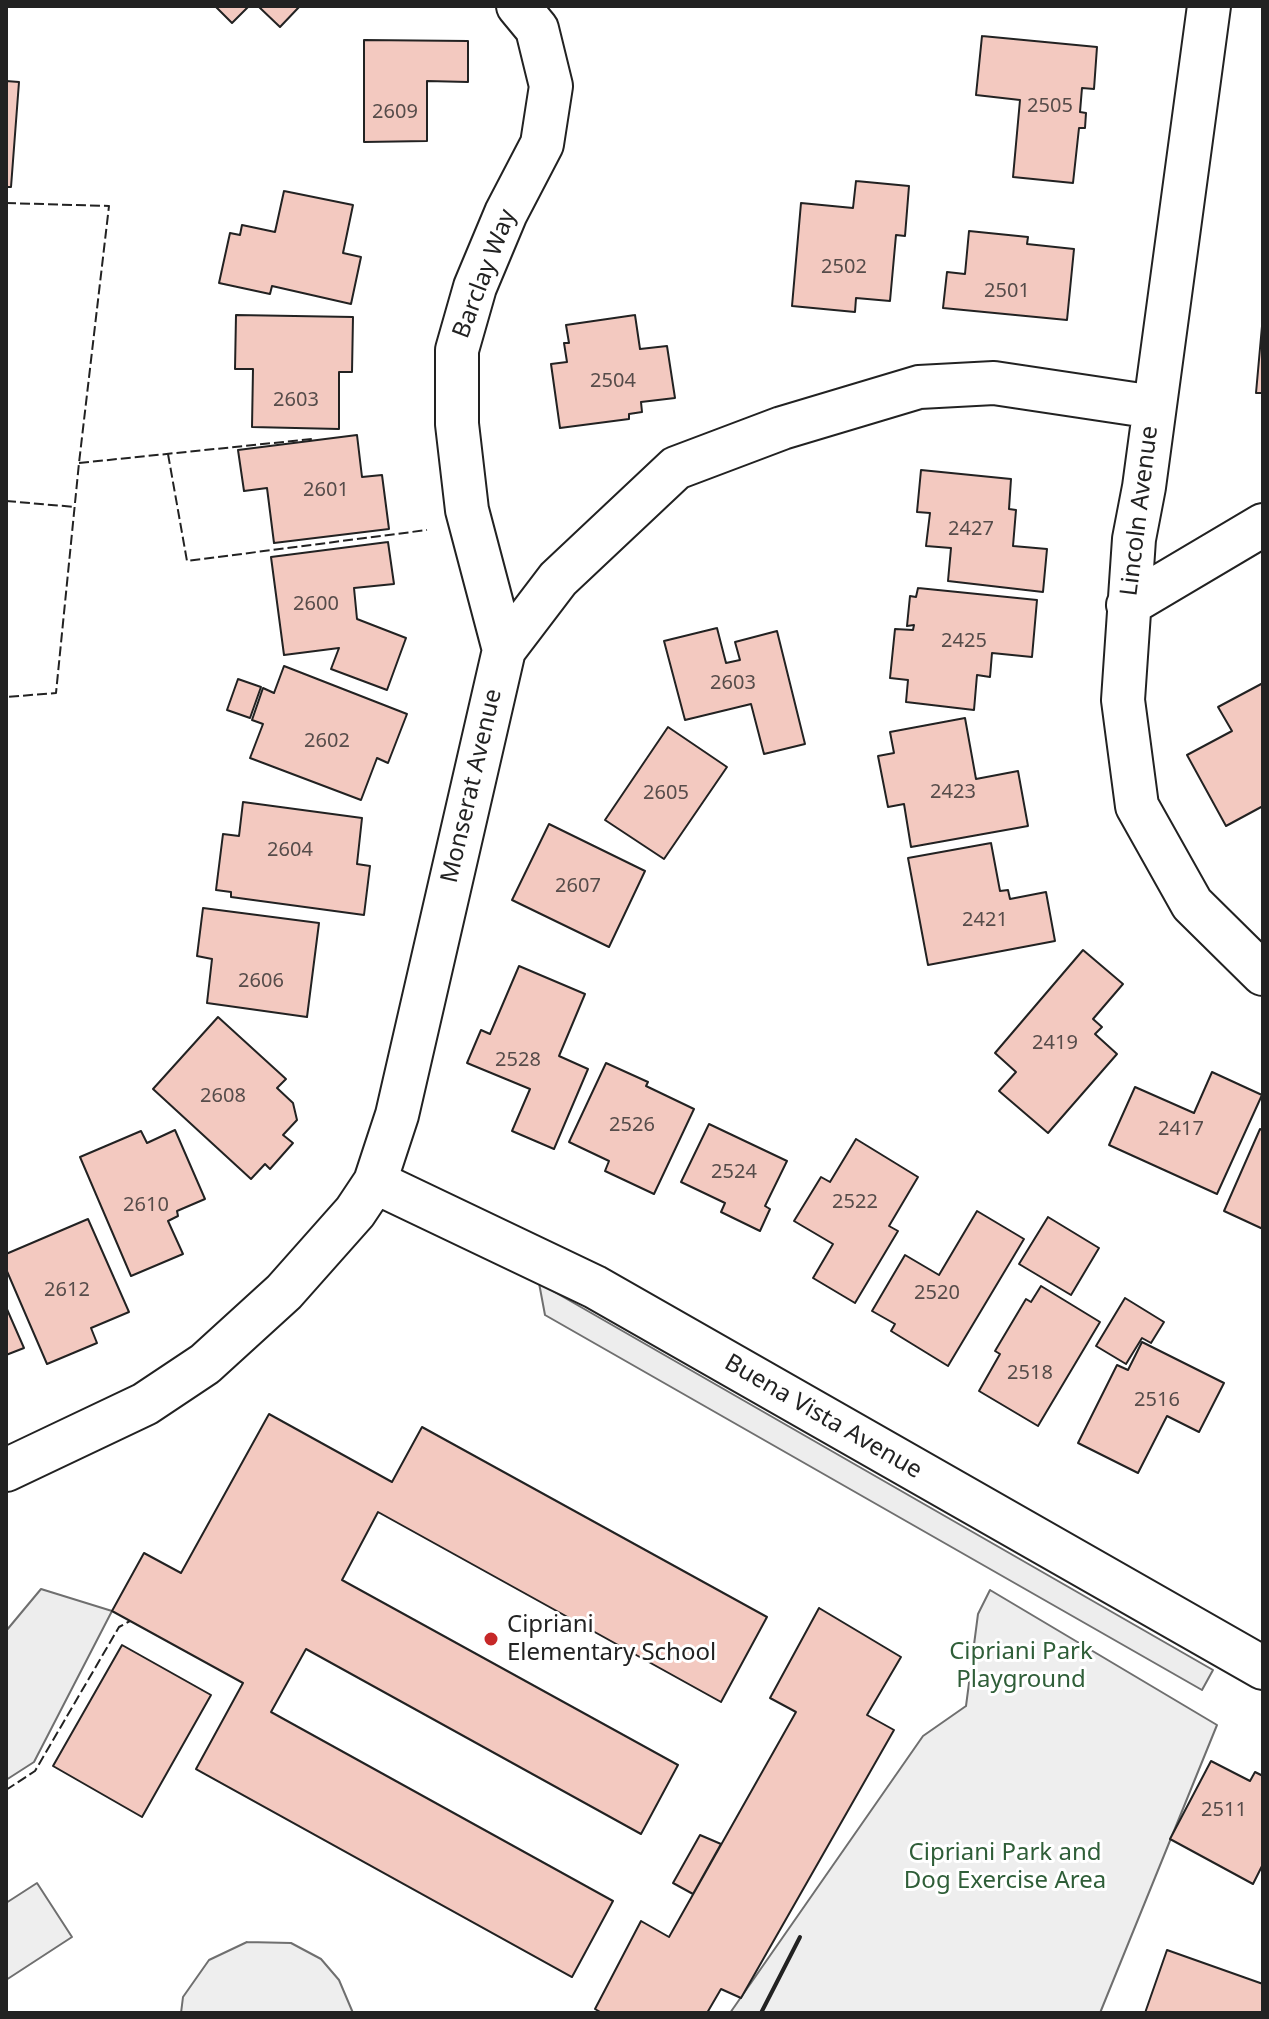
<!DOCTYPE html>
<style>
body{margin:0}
#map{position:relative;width:1269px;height:2019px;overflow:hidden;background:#fff;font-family:"Noto Sans",sans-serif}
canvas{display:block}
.frame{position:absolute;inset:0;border:8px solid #222;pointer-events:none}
</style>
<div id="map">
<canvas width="1269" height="2019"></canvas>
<div class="frame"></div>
</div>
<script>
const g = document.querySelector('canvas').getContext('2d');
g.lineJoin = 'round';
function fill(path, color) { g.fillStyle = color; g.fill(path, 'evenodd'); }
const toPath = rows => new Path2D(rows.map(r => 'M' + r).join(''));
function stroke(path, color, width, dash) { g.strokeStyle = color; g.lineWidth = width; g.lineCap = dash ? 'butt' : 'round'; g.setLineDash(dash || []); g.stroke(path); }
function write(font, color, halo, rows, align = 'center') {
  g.font = font + ' "Noto Sans",sans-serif'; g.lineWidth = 6; g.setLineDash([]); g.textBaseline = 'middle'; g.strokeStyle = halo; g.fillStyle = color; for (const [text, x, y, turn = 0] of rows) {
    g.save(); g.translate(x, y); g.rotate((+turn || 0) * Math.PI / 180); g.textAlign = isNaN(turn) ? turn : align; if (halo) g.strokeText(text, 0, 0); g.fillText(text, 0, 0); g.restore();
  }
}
const green = toPath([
 [990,1590,1217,1725,1100,2013,730,2013,923,1736,966,1706,978,1614,990,1590],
 [37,1883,72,1937,6,1980,6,1903,37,1883],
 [247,1942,291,1943,321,1959,339,1980,353,2013,181,2013,183,1997,209,1960,247,1942]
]);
const parking = toPath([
 [539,1283,1213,1670,1202,1690,545,1315,539,1283],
 [41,1589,112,1611,34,1762,6,1780,6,1631,41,1589]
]);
const building = toPath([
 [215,6,249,6,232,23,215,6],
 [258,6,300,6,280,27,258,6],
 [982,36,1097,47,1094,89,1082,88,1080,112,1086,113,1085,128,1079,128,1073,183,1013,177,1020,100,976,95,982,36],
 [364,40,468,41,468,82,427,81,427,141,364,142,364,40],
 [6,81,19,82,11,187,6,187,6,81],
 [856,181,909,186,905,236,896,235,890,301,856,298,855,312,792,306,801,203,853,208,856,181],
 [284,191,353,205,343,253,361,257,351,304,272,286,270,294,219,283,230,233,240,235,242,225,275,232,284,191],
 [969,231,1028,237,1027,244,1074,249,1067,320,943,308,947,272,965,274,969,231],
 [236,315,353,317,352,372,339,372,339,429,252,427,253,369,235,369,236,315],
 [635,315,640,349,667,346,675,398,641,402,642,412,629,414,629,419,560,428,551,364,567,362,564,343,569,343,566,325,635,315],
 [1263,315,1263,393,1256,393,1263,315],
 [357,435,362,477,382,475,389,529,274,543,267,488,244,491,238,450,357,435],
 [921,470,1011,479,1009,509,1016,510,1013,546,1047,549,1043,592,948,581,951,548,926,546,930,513,917,512,921,470],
 [388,542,394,584,354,588,357,619,406,638,387,690,331,669,339,648,284,655,271,557,388,542],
 [918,588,1037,600,1032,657,992,653,990,677,977,675,974,710,906,702,908,680,890,678,895,629,913,630,914,625,907,626,910,596,916,597,918,588],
 [717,628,726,663,740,660,735,642,777,631,805,744,764,754,751,704,685,720,664,641,717,628],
 [284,666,407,714,388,763,377,758,361,800,250,758,263,724,252,720,263,688,274,693,284,666],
 [238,679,261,687,250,718,227,710,238,679],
 [1263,683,1263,806,1226,826,1187,755,1232,731,1218,707,1263,683],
 [965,718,976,779,1018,771,1028,826,911,847,904,804,888,807,878,756,894,753,890,732,965,718],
 [668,727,727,767,664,859,605,820,668,727],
 [243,802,362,818,357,864,370,866,364,915,231,897,231,892,216,890,223,834,239,836,243,802],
 [549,824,645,871,609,947,512,900,549,824],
 [991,843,1000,891,1008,890,1010,899,1046,892,1055,941,928,965,908,858,991,843],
 [203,908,319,923,307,1017,207,1003,212,959,197,956,203,908],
 [1083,950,1123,984,1093,1019,1102,1027,1095,1034,1117,1054,1048,1133,999,1091,1016,1072,995,1053,1083,950],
 [519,966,585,994,559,1056,588,1069,554,1149,512,1131,530,1089,467,1063,481,1030,490,1034,519,966],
 [218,1017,286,1079,277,1088,293,1103,297,1120,283,1135,293,1143,270,1169,265,1164,251,1179,153,1089,218,1017],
 [606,1063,648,1082,646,1086,694,1109,654,1194,605,1171,609,1161,569,1142,606,1063],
 [1212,1072,1262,1095,1217,1194,1109,1145,1135,1087,1194,1113,1212,1072],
 [709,1124,787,1161,765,1206,770,1209,760,1231,721,1212,725,1203,681,1182,709,1124],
 [1260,1129,1263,1130,1263,1229,1224,1211,1260,1129],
 [175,1130,205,1199,177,1211,178,1216,168,1221,183,1254,131,1276,80,1157,141,1131,147,1143,175,1130],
 [856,1139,918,1177,889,1226,898,1231,855,1303,813,1278,833,1244,794,1221,821,1177,830,1182,856,1139],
 [977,1211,1024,1239,948,1366,891,1331,895,1324,872,1311,905,1255,939,1275,977,1211],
 [1048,1217,1099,1248,1071,1295,1019,1264,1048,1217],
 [88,1219,129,1312,91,1328,97,1343,47,1364,6,1269,6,1254,88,1219],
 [1041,1286,1100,1322,1038,1426,979,1391,1000,1354,995,1351,1026,1299,1031,1302,1041,1286],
 [1125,1298,1164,1322,1151,1343,1142,1338,1126,1364,1096,1346,1125,1298],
 [6,1307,24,1348,6,1355,6,1307],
 [1142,1342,1224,1383,1199,1432,1167,1416,1138,1473,1078,1443,1117,1365,1128,1370,1142,1342],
 [269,1414,392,1482,422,1427,767,1617,721,1702,378,1512,342,1580,678,1765,641,1834,306,1649,271,1712,613,1901,572,1977,196,1769,243,1683,112,1611,144,1553,181,1573,269,1414],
 [819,1608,901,1657,867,1715,894,1730,741,1998,721,1989,707,2013,602,2013,595,2009,641,1921,669,1937,796,1712,770,1698,819,1608],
 [122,1645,211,1695,142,1817,53,1766,122,1645],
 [1211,1761,1250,1781,1255,1772,1263,1776,1263,1864,1253,1884,1170,1839,1211,1761],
 [700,1835,721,1844,693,1894,673,1883,700,1835],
 [1167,1950,1263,1984,1263,2013,1145,2013,1167,1950]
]);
const street = toPath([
 [1209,6,1144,487,1134,539,1123,700,1137,806,1192,904,1263,974],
 [1128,605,1263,525],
 [504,650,467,510,457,424,457,350,475,287,506,213,542,144,551,86,537,29,518,6],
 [375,1182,595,1287,1263,1668],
 [6,1470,145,1404,205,1364,284,1292,355,1212,375,1182,397,1115,504,650,558,579,676,468,782,428,919,387,994,383,1154,407]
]);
const fence = toPath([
 [6,203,109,206,79,463,56,693,6,697],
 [168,454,187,561,427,530],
 [79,463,312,439],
 [6,501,75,507],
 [6,1790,35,1771,119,1627,130,1621]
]);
const wall = toPath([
 [761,2013,800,1937]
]);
const markers = [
 [491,1639,8,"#c62828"]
];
const numberNames = [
 ["2505",1050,106],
 ["2609",395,112],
 ["2502",844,267],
 ["2501",1007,291],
 ["2504",613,381],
 ["2603",296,400],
 ["2601",326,490],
 ["2427",971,529],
 ["2600",316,604],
 ["2425",964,641],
 ["2603",733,683],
 ["2602",327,741],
 ["2423",953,792],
 ["2605",666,793],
 ["2604",290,850],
 ["2607",578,886],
 ["2421",985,920],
 ["2606",261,981],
 ["2419",1055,1043],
 ["2528",518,1060],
 ["2608",223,1096],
 ["2526",632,1125],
 ["2417",1181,1129],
 ["2524",734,1172],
 ["2522",855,1202],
 ["2610",146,1205],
 ["2612",67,1290],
 ["2520",937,1293],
 ["2518",1030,1373],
 ["2516",1157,1400],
 ["2511",1224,1810]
];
const streetNames = [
 ["Barclay Way",485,274,-69],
 ["Lincoln Avenue",1140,511,-83],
 ["Monserat Avenue",472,786,-77],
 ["Buena Vista Avenue",823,1417,30]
];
const poiNames = [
 ["Cipriani",507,1625],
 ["Elementary School",507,1653]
];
const parkNames = [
 ["Cipriani Park",1021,1652],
 ["Playground",1021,1680],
 ["Cipriani Park and",1005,1853],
 ["Dog Exercise Area",1005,1881]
];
fill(green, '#eee');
stroke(green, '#6f6f6f', 2);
fill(parking, '#ededed');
stroke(parking, '#6f6f6f', 2);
fill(building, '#f3c9c0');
stroke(building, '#222', 2);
stroke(street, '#222', 46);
stroke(street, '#fff', 42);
stroke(fence, '#222', 2, [10, 4]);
stroke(wall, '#222', 4);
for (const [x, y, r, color] of markers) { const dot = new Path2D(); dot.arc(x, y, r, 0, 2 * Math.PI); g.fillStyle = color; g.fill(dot); stroke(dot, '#fff', 3); }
write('20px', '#564c4a', null, numberNames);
write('24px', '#222', '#fff', streetNames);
write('24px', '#222', '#fff', poiNames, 'left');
write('24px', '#2f5e38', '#fff', parkNames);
</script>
